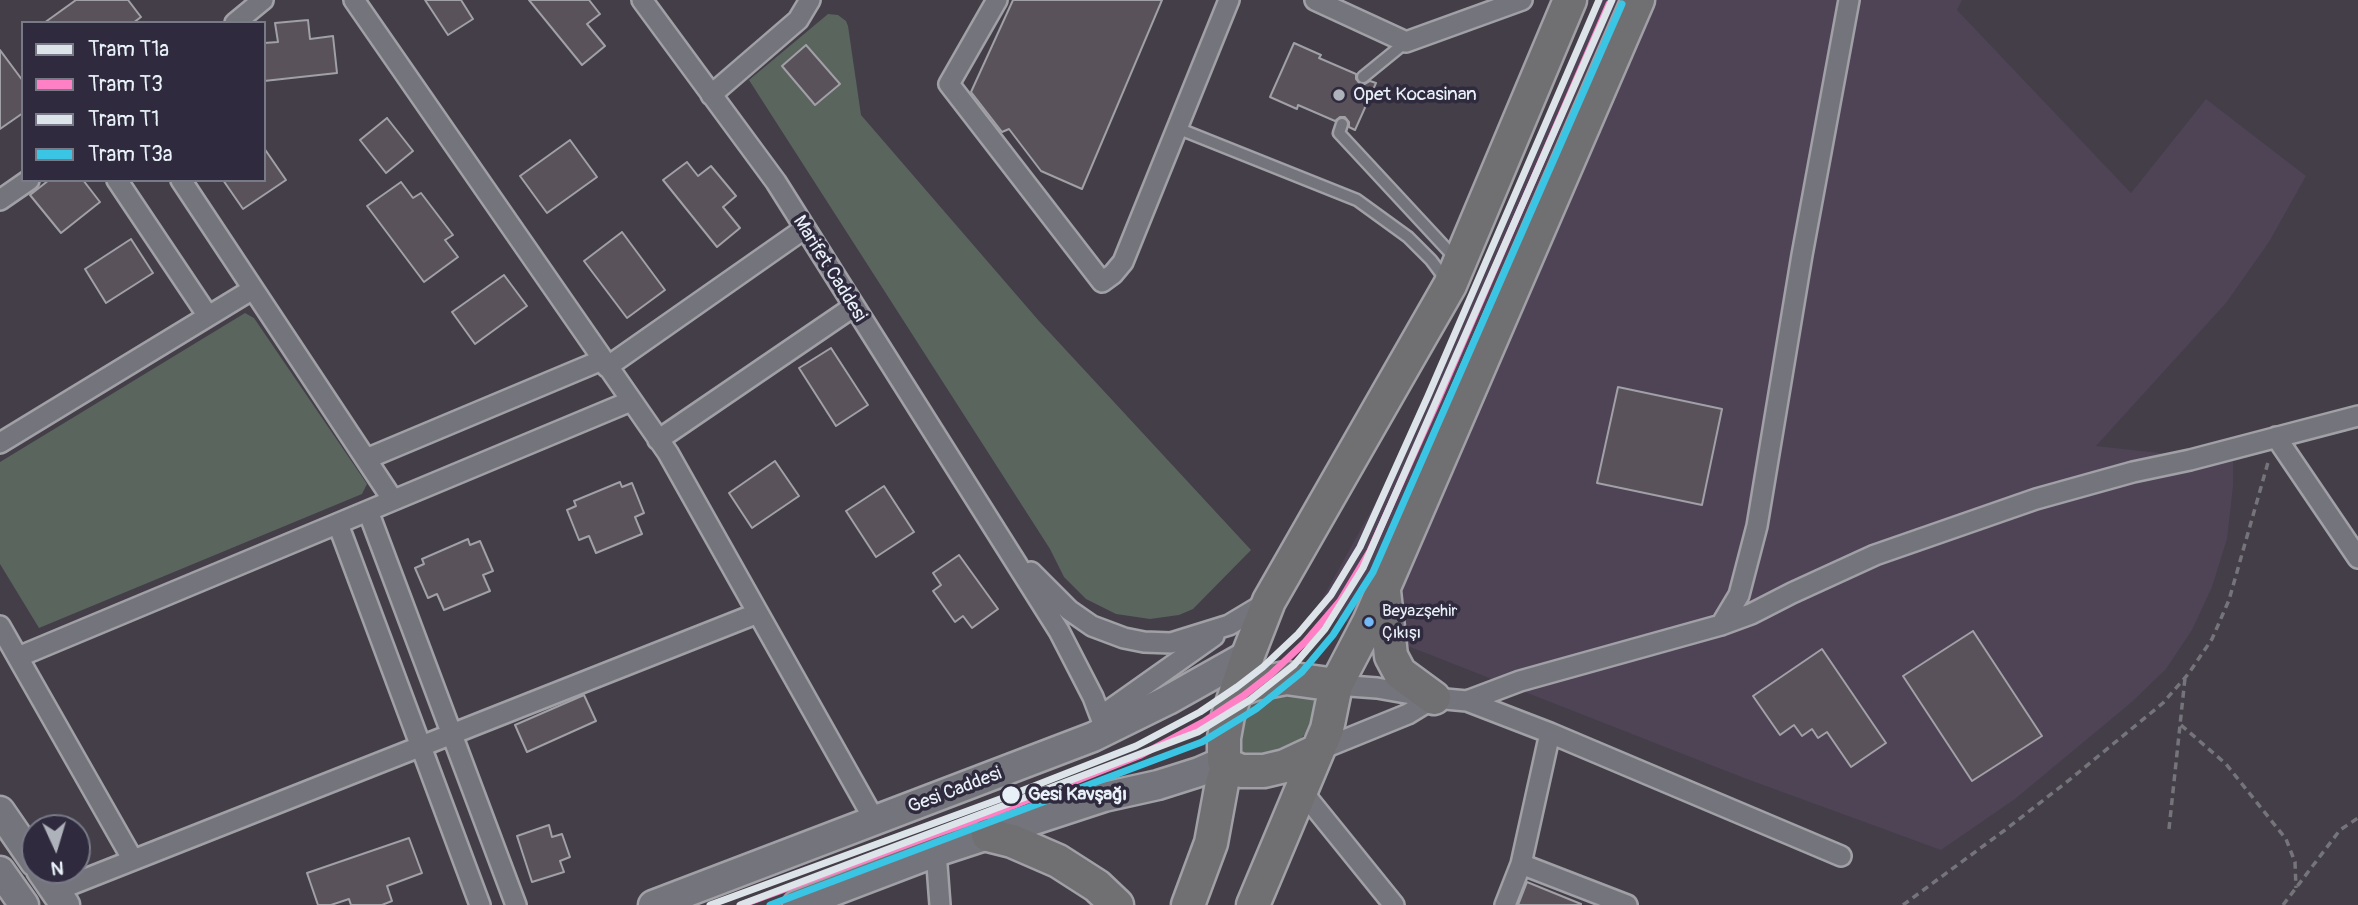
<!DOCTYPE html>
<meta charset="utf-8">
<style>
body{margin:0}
#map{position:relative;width:2358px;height:905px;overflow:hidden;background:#433e48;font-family:Pangolin,sans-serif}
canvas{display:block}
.legend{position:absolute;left:21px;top:21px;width:245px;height:161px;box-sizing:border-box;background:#2f2a3d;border:2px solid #797a88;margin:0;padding:9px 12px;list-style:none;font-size:21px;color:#e8f1f8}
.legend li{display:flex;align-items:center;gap:14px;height:35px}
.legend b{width:35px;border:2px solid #797a88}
.north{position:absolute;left:21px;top:814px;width:70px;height:70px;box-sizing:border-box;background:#2f2a3d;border:2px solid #797a88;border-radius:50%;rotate:176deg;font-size:19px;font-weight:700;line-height:28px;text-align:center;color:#e8f1f8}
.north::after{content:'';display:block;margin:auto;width:24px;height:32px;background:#aeb2ba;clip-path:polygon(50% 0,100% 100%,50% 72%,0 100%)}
</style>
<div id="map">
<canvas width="2358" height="905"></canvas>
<ul class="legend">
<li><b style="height:9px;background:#dce3e9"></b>Tram T1a</li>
<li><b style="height:9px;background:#ff80c5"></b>Tram T3</li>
<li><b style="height:9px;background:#dce3e9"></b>Tram T1</li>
<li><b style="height:9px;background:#3ac5e4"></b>Tram T3a</li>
</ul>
<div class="north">N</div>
</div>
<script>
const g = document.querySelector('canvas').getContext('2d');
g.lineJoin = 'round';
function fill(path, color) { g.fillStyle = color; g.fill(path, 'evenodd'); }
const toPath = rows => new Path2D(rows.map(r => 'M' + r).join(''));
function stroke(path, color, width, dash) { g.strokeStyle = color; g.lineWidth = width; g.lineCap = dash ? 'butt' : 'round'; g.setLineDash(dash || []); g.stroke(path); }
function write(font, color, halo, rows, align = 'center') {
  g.font = font + ' Pangolin,sans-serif'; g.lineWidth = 7; g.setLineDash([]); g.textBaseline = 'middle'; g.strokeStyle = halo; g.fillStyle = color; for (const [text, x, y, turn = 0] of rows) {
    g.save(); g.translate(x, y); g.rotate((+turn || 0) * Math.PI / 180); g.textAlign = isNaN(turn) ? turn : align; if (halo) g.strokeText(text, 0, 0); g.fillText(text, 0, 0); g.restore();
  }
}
const built = toPath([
 [1596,0,1962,0,1957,10,2131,193,2206,99,2306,176,2269,242,2226,303,2096,446,2233,461,2233,487,2227,539,2212,587,2192,630,2166,669,2133,701,2015,799,1941,850,1744,778,1316,610,1377,500,1405,443]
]);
const green = toPath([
 [828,14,838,15,846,21,848,26,861,115,1039,321,1251,550,1193,609,1179,615,1150,619,1116,614,1086,599,1064,577,1050,549,749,80],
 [245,313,254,318,367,484,362,494,39,628,0,564,0,462],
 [1255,687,1317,698,1315,717,1306,733,1295,745,1271,756,1243,757,1236,752,1234,735]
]);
const building = toPath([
 [76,0,128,0,141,17,133,23,44,23,76,0],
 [425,0,461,0,473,19,448,35,425,0],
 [529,0,589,0,600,14,587,24,605,46,582,65,529,0],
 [1013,0,1162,0,1082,189,1041,171,1009,129,1002,132,971,92,1013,0],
 [308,20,310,39,333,36,337,73,264,81,264,43,278,42,275,23,308,20],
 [1294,43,1321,55,1319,58,1356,74,1356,79,1360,84,1365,84,1370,81,1376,83,1355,130,1349,127,1349,122,1345,117,1340,117,1335,121,1298,105,1297,109,1270,97,1294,43],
 [806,45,840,84,815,105,782,66,806,45],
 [0,50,23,81,23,113,0,129,0,50],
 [387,118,413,151,386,173,360,140,387,118],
 [570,140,597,177,547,213,520,176,570,140],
 [264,148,286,180,243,209,223,180,264,180,264,148],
 [687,162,698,176,711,166,736,196,723,207,740,228,717,247,663,180,687,162],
 [49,180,83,180,100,202,61,233,30,195,49,180],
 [401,182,413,198,421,193,453,235,445,240,458,257,424,282,367,206,401,182],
 [622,232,665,290,627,318,584,261,622,232],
 [131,239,153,273,106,303,85,269,131,239],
 [504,275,527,306,475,344,452,312,504,275],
 [831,348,868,405,836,426,799,368,831,348],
 [1618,387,1722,409,1702,505,1597,483,1618,387],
 [775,461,799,496,752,528,729,493,775,461],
 [620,482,622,487,632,483,644,513,635,517,642,534,596,553,589,536,579,540,567,510,576,506,574,501,620,482],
 [884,486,914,532,876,557,846,511,884,486],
 [468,539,470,545,480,541,493,571,483,575,490,591,444,610,437,594,428,598,415,568,424,564,422,559,468,539],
 [959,555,998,609,972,628,963,616,955,622,933,591,941,585,933,573,959,555],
 [1973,631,2042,736,1972,781,1903,676,1973,631],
 [1822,649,1886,743,1851,767,1827,732,1818,738,1812,729,1802,736,1794,725,1780,735,1753,696,1822,649],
 [584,695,596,721,527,752,515,725,584,695],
 [549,825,552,837,562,834,570,857,560,861,564,872,532,882,517,836,549,825],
 [409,838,422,873,387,886,392,901,382,905,351,905,349,899,331,905,318,905,307,873,409,838],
 [1527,882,1581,904,1581,905,1518,905,1527,882]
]);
const path = toPath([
 [2181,725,2226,764,2286,839,2295,862,2296,888],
 [2169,829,2185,678],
 [1903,905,2005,830,2068,781,2163,703,2189,673,2212,639,2229,600,2269,459],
 [2283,905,2340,830,2358,818]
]);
const service = toPath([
 [1363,77,1406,42],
 [1342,124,1339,133,1456,259],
 [1177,128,1357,200,1408,237,1431,260,1446,280]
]);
const minor = toPath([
 [354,0,668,453,875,821],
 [642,0,776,182,1059,631,1093,697,1106,731],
 [997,0,949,84,1102,282,1113,274,1123,262,1229,0],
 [1315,0,1406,42,1522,0],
 [235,23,263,0],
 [711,95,798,20,810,0],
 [117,180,208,316],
 [181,180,393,500],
 [0,200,29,180],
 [607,367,804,229],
 [2276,437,2358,558],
 [658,440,853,307],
 [0,443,253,289],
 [366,459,602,360],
 [368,511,516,905],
 [338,524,480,905],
 [1031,572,1069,610,1092,626,1124,638,1144,642,1171,643,1229,625,1269,601],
 [1721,625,1739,595,1757,526,1802,255,1849,0],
 [0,626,133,860],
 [18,657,631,401],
 [1336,685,1377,688,1434,698,1467,701,1550,733,1841,856],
 [1467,701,1520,681,1721,625,1751,614,1792,593,1875,555,2036,499,2133,472,2190,460,2358,416],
 [1101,716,1214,636],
 [1317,751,1408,714,1434,698],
 [1301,790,1394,905],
 [936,852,940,905],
 [1521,864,1550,733],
 [55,891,758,613],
 [1505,905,1521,864,1627,905]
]);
const secondary = toPath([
 [0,811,35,862],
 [41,870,65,905],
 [0,871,24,905],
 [653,905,1093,737,1168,700,1248,655],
 [797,905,936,852,1104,797,1158,785,1199,772,1224,761]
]);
const trunk = toPath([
 [1384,591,1391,656,1400,673,1434,698],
 [1236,691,1255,684,1286,678,1336,685],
 [1317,751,1285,766,1264,771,1241,771,1232,767,1224,761,1224,738,1228,716,1248,655,1269,601,1450,285,1570,0],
 [988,835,1012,841,1058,861,1097,886,1117,905],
 [1188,905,1211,843,1222,783,1228,764],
 [1253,905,1327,729,1336,685,1369,622,1638,0]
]);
const tram1 = toPath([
 [710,905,1011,795,1136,746,1200,712,1237,687,1263,667,1298,634,1331,595,1360,547,1428,396,1599,0]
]);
const tram2 = toPath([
 [741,905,1015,805,1141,755,1205,721,1243,696,1270,675,1305,642,1340,601,1370,551,1438,400,1609,4]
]);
const tram3 = toPath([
 [740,905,1198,732,1250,700,1294,665,1325,629,1363,568,1612,0]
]);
const tram4 = toPath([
 [770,905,1202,742,1256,709,1302,672,1333,635,1373,572,1622,4]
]);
const markers = [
 [1339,95,7,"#aeb2ba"],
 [1369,622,6,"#73baf8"],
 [1011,795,10,"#e8f1f8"]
];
const busNames = [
 ["Beyazşehir",1382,612],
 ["Çıkışı",1382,634]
];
const poiNames = [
 ["Opet Kocasinan",1353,95]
];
const streetNames = [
 ["Marifet Caddesi",829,269,58],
 ["Gesi Caddesi",955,791,-21]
];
const stopNames = [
 ["Gesi Kavşağı",1028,795]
];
fill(built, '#4f4356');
fill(green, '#5a655d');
fill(building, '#59525b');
stroke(building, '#a0a0a6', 2);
stroke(service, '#a0a0a6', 15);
stroke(minor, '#a0a0a6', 24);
stroke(secondary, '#a0a0a6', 33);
stroke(trunk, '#a0a0a6', 37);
stroke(path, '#75747a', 3.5, [7, 5]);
stroke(service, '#74757c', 10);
stroke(minor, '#74757c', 19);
stroke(secondary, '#74757c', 28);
stroke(trunk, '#707073', 32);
stroke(tram1, '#dce3e9', 7);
stroke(tram2, '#ff80c5', 7);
stroke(tram3, '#dce3e9', 7);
stroke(tram4, '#3ac5e4', 7);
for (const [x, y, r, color] of markers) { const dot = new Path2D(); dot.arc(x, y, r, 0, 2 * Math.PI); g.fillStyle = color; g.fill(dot); stroke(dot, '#2f2a3d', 2.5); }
write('17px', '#e8f1f8', '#2f2a3d', busNames, 'left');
write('19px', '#e8f1f8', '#2f2a3d', poiNames, 'left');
write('19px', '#e8f1f8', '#2f2a3d', streetNames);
write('bold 19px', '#e8f1f8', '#2f2a3d', stopNames, 'left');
</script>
